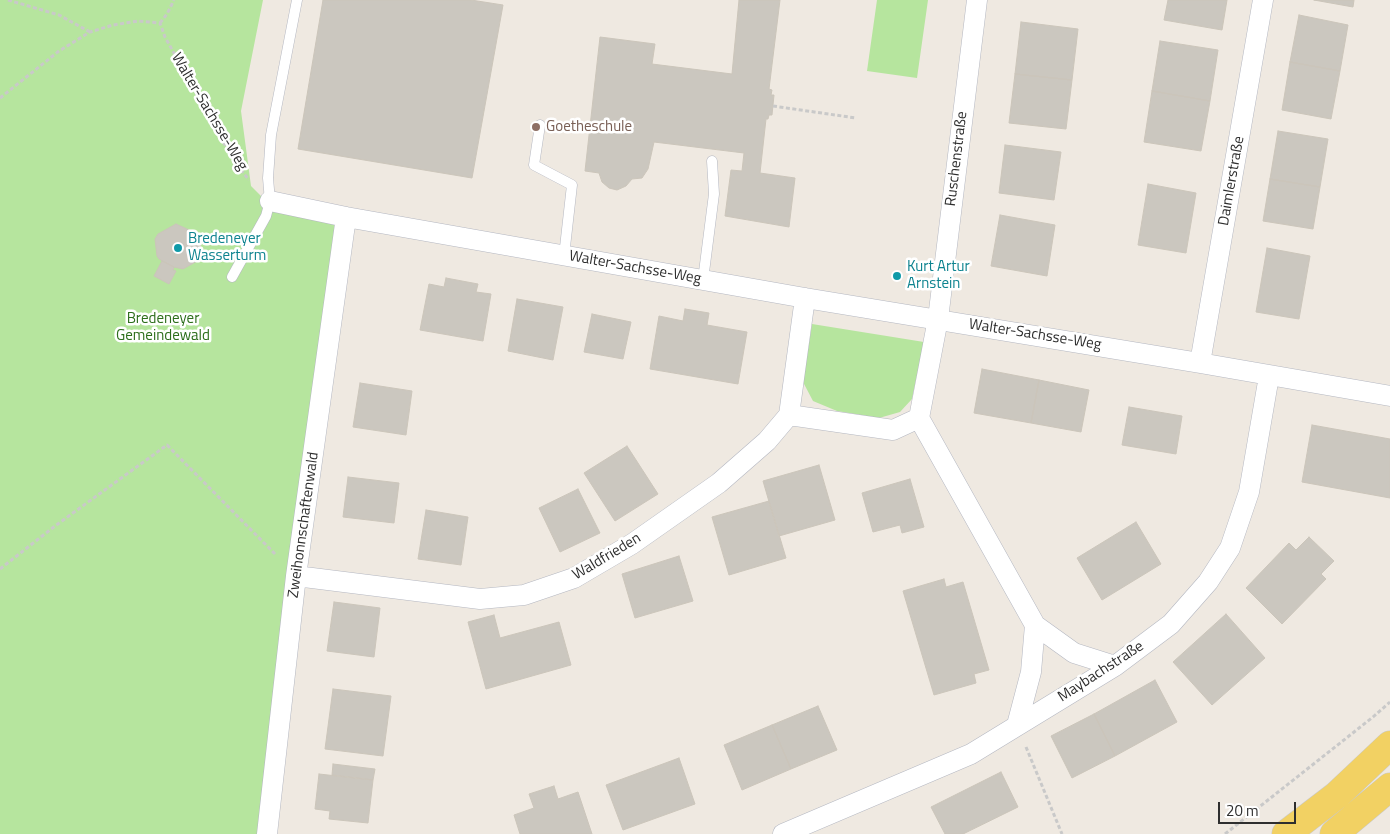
<!DOCTYPE html>
<meta charset="utf-8">
<style>
body{margin:0}
#map{position:relative;width:1390px;height:834px;overflow:hidden;background:#efe9e1;font-family:"Titillium Web",sans-serif}
canvas{display:block}
.scale{position:absolute;left:1218px;top:802px;width:78px;height:22px;box-sizing:border-box;border:2px solid #2e2e2e;border-top:0;padding-left:6px;font-size:15px;line-height:18px;white-space:nowrap;color:#2e2e2e;-webkit-text-stroke:4px #fff;paint-order:stroke}
</style>
<div id="map">
<canvas width="1390" height="834"></canvas>
<div class="scale">20 m</div>
</div>
<script>
const g = document.querySelector('canvas').getContext('2d');
g.lineJoin = 'round';
function fill(path, color) { g.fillStyle = color; g.fill(path, 'evenodd'); }
const toPath = rows => new Path2D(rows.map(r => 'M' + r).join(''));
function stroke(path, color, width, dash) { g.strokeStyle = color; g.lineWidth = width; g.lineCap = dash ? 'butt' : 'round'; g.setLineDash(dash || []); g.stroke(path); }
function write(font, color, halo, rows, align = 'center') {
  g.font = font + ' "Titillium Web",sans-serif'; g.lineWidth = 5; g.setLineDash([]); g.textBaseline = 'middle'; g.strokeStyle = halo; g.fillStyle = color; for (const [text, x, y, turn = 0] of rows) {
    g.save(); g.translate(x, y); g.rotate((+turn || 0) * Math.PI / 180); g.textAlign = isNaN(turn) ? turn : align; if (halo) g.strokeText(text, 0, 0); g.fillText(text, 0, 0); g.restore();
  }
}
const green = toPath([
 [0,0,263,0,241,111,251,186,268,203,342,221,262,834,0,834],
 [877,0,928,0,917,78,867,71],
 [812,324,924,342,912,399,900,412,879,418,837,411,813,401,803,382]
]);
const building = toPath([
 [323,0,471,0,503,5,472,178,298,149,323,0],
 [739,0,780,0,769,89,772,90,771,95,774,95,772,115,769,115,768,119,766,119,760,173,795,178,789,227,725,216,731,170,742,171,744,153,654,142,648,169,642,178,632,179,626,186,617,190,609,188,602,182,599,173,585,171,600,37,655,44,652,64,732,74,739,0],
 [1168,0,1227,0,1222,30,1164,20,1168,0],
 [1314,0,1354,0,1353,7,1314,0],
 [1299,15,1348,25,1340,71,1290,62,1299,15],
 [1021,22,1078,29,1072,80,1015,74,1021,22],
 [1160,41,1218,50,1210,101,1152,91,1160,41],
 [1290,62,1340,71,1331,119,1282,110,1290,62],
 [1015,74,1072,80,1066,129,1009,123,1015,74],
 [1152,91,1210,101,1201,151,1144,142,1152,91],
 [1278,131,1328,139,1320,187,1270,179,1278,131],
 [1005,145,1061,152,1054,200,999,193,1005,145],
 [1270,179,1320,187,1313,229,1263,221,1270,179],
 [1148,184,1196,193,1186,253,1138,245,1148,184],
 [1000,215,1055,225,1047,276,991,266,1000,215],
 [176,224,198,234,200,238,201,256,199,260,183,269,174,267,159,259,157,256,155,239,158,234,176,224],
 [1267,248,1310,256,1299,319,1256,312,1267,248],
 [162,261,174,267,173,270,176,271,169,284,154,276,162,261],
 [446,278,478,284,476,292,491,294,483,341,420,330,429,284,444,287,446,278],
 [517,299,563,307,553,360,508,351,517,299],
 [685,309,709,313,707,325,747,332,738,384,650,369,659,316,683,321,685,309],
 [592,314,631,322,623,359,584,352,592,314],
 [982,369,1039,380,1031,423,974,413,982,369],
 [1039,380,1089,390,1081,432,1031,423,1039,380],
 [360,383,412,391,406,435,353,427,360,383],
 [1129,407,1182,416,1176,454,1122,445,1129,407],
 [1312,425,1390,439,1390,498,1302,482,1312,425],
 [627,446,658,494,615,521,584,473,627,446],
 [819,465,835,520,779,536,763,481,819,465],
 [348,477,399,483,394,523,343,517,348,477],
 [910,479,924,527,902,533,900,525,873,532,862,493,910,479],
 [578,489,600,533,560,552,539,508,578,489],
 [769,501,786,558,729,575,712,517,769,501],
 [426,510,468,517,461,565,418,559,426,510],
 [1136,522,1161,564,1102,600,1077,558,1136,522],
 [1309,537,1334,561,1321,574,1326,579,1282,624,1246,588,1289,543,1296,550,1309,537],
 [679,556,693,601,635,618,622,574,679,556],
 [944,579,946,587,963,582,989,670,974,674,976,683,934,695,903,591,944,579],
 [334,602,380,608,374,657,327,651,334,602],
 [1226,614,1265,658,1212,705,1173,662,1226,614],
 [494,615,500,638,559,622,571,665,486,689,468,622,494,615],
 [1155,680,1177,722,1115,756,1094,714,1155,680],
 [333,689,391,696,383,756,325,749,333,689],
 [818,706,837,750,791,769,772,725,818,706],
 [1094,714,1115,756,1072,778,1051,736,1094,714],
 [772,725,791,769,742,790,724,745,772,725],
 [679,758,695,804,623,830,606,785,679,758],
 [333,764,375,769,373,780,332,775,333,764],
 [1001,772,1018,807,963,834,945,834,931,807,1001,772],
 [319,774,373,780,368,823,329,819,330,811,315,809,319,774],
 [554,786,558,799,578,792,592,834,520,834,514,815,534,808,529,794,554,786]
]);
const path = toPath([
 [8,0,59,15,90,32],
 [160,23,167,14,174,0],
 [0,98,59,51,90,32,113,25,138,21,160,23,165,37,234,161,249,180],
 [773,106,856,118],
 [0,569,55,526,167,445,276,555],
 [1026,747,1062,834],
 [1225,834,1373,717,1390,702]
]);
const service = toPath([
 [540,125,534,165,572,185,564,256],
 [232,277,266,216,270,201,268,178,271,135,297,0],
 [703,280,714,194,712,161]
]);
const minor = toPath([
 [270,201,346,217,805,298,1200,363,1390,396],
 [805,298,789,415,893,430,919,418,938,319,977,0],
 [1200,363,1263,0],
 [919,418,1035,625,1074,653,1115,666],
 [296,576,480,599,524,595,574,578,632,544,719,483,767,441,789,415],
 [1017,725,1031,672,1035,625],
 [267,834,296,576,346,217],
 [783,834,971,754,1115,666,1171,624,1208,582,1230,548,1249,492,1269,376]
]);
const primary = toPath([
 [1286,834,1337,795,1390,745],
 [1334,834,1390,787]
]);
const markers = [
 [536,127,5,"#8d6e63"],
 [178,248,5,"#0f9aa8"],
 [897,276,5,"#0f9aa8"]
];
const streetNames = [
 ["Walter-Sachsse-Weg",209,112,59],
 ["Ruschenstraße",957,159,-83],
 ["Daimlerstraße",1232,181,-80],
 ["Walter-Sachsse-Weg",635,268,10],
 ["Walter-Sachsse-Weg",1035,335,9],
 ["Zweihonnschaftenwald",304,525,-82],
 ["Waldfrieden",607,557,-31],
 ["Maybachstraße",1101,672,-33]
];
const educationNames = [
 ["Goetheschule",546,127]
];
const cultureNames = [
 ["Bredeneyer",188,239],
 ["Wasserturm",188,256],
 ["Kurt Artur",907,267],
 ["Arnstein",907,284]
];
const parkNames = [
 ["Bredeneyer",163,319],
 ["Gemeindewald",163,336]
];
fill(green, '#b6e59e');
fill(building, '#cbc7bf');
stroke(building, '#cbc5ba', 1);
stroke(service, '#b4b7c1', 11);
stroke(minor, '#b4b7c1', 21);
stroke(primary, '#c9c9c9', 29);
stroke(path, '#c9c9c9', 3, [4, 2.5]);
stroke(service, '#fff', 10);
stroke(minor, '#fff', 20);
stroke(primary, '#f2d163', 28);
for (const [x, y, r, color] of markers) { const dot = new Path2D(); dot.arc(x, y, r, 0, 2 * Math.PI); g.fillStyle = color; g.fill(dot); stroke(dot, '#fff', 2); }
write('15px', '#2e2e2e', '#fff', streetNames);
write('15px', '#785e54', '#fff', educationNames, 'left');
write('15px', '#0d838f', '#fff', cultureNames, 'left');
write('15px', '#2c6e1b', '#fff', parkNames);
</script>
